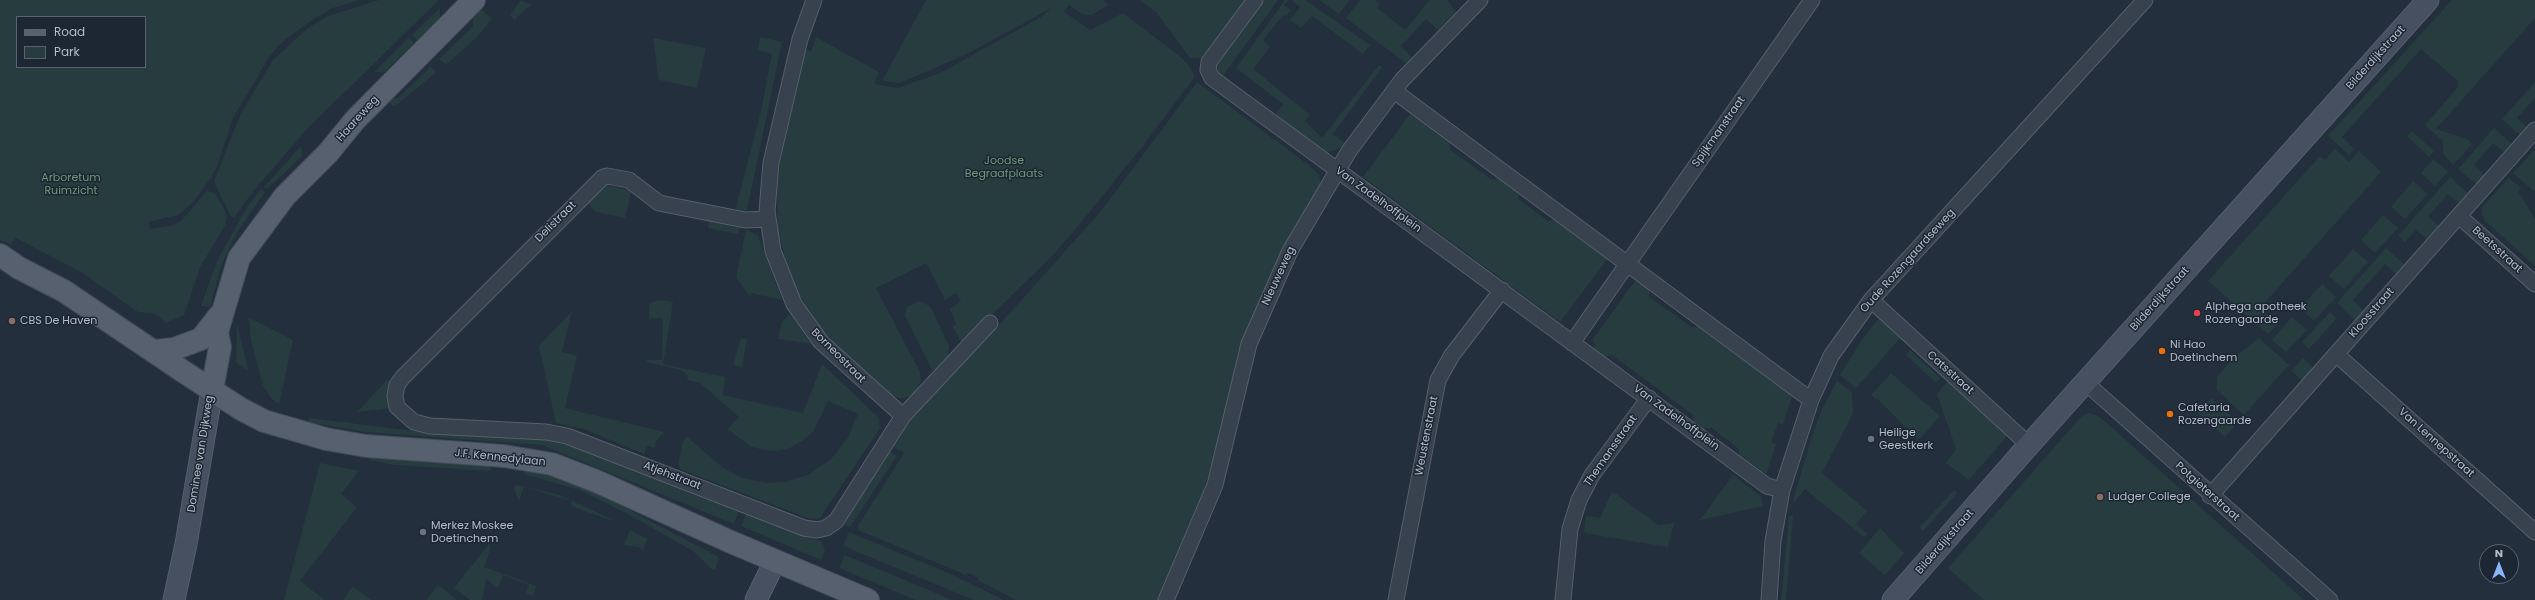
<!DOCTYPE html>
<style>
body{margin:0}
#map{position:relative;width:2535px;height:600px;overflow:hidden;background:#242f3e;font-family:Poppins,sans-serif}
canvas{display:block}
.legend{position:absolute;left:16px;top:16px;width:130px;height:52px;box-sizing:border-box;background:#1d2633;border:1px solid #59626f;margin:0;padding:5px 7px;list-style:none;font-size:12px;color:#b4bcc9}
.legend li{display:flex;align-items:center;gap:8px;height:20px}
.legend b{width:20px;border:1px solid #59626f}
.north{position:absolute;left:2479px;top:544px;width:40px;height:40px;box-sizing:border-box;background:#1d2633;border:1px solid #59626f;border-radius:50%;rotate:0deg;font-size:11px;font-weight:700;line-height:16px;text-align:center;color:#b4bcc9}
.north::after{content:'';display:block;margin:auto;width:14px;height:18px;background:#8ab4f8;clip-path:polygon(50% 0,100% 100%,50% 72%,0 100%)}
</style>
<div id="map">
<canvas width="2535" height="600"></canvas>
<ul class="legend">
<li><b style="height:5px;background:#56606e"></b>Road</li>
<li><b style="height:11px;background:#263c3f"></b>Park</li>
</ul>
<div class="north">N</div>
</div>
<script>
const g = document.querySelector('canvas').getContext('2d');
g.lineJoin = 'round';
function fill(path, color) { g.fillStyle = color; g.fill(path, 'evenodd'); }
const toPath = rows => new Path2D(rows.map(r => 'M' + r).join(''));
function stroke(path, color, width, dash) { g.strokeStyle = color; g.lineWidth = width; g.lineCap = dash ? 'butt' : 'round'; g.setLineDash(dash || []); g.stroke(path); }
function write(font, color, halo, rows, align = 'center') {
  g.font = font + ' Poppins,sans-serif'; g.lineWidth = 3; g.setLineDash([]); g.textBaseline = 'middle'; g.strokeStyle = halo; g.fillStyle = color; for (const [text, x, y, turn = 0] of rows) {
    g.save(); g.translate(x, y); g.rotate((+turn || 0) * Math.PI / 180); g.textAlign = isNaN(turn) ? turn : align; if (halo) g.strokeText(text, 0, 0); g.fillText(text, 0, 0); g.restore();
  }
}
const green = toPath([
 [0,0,360,0,333,8,315,18,283,41,269,57,233,118,217,167,208,182,192,203,178,215,149,222,150,229,173,225,181,221,207,191,215,193,225,211,227,217,225,226,200,267,184,315,166,323,160,317,152,313,138,312,81,272,16,238,11,244,0,240],
 [17,17,145,17,145,67,17,67],
 [379,0,439,0,307,129,251,194,234,218,231,216,215,184,215,179,241,113,273,60,308,28,328,16],
 [521,0,531,5,514,20,510,15],
 [926,0,1103,0,1109,5,1091,15,1082,14,1069,5,1064,12,1090,30,1123,13,1178,55,1188,64,1194,75,1193,79,1142,147,1079,225,1052,256,962,344,953,327,956,324,950,309,961,301,956,293,945,300,926,263,876,288,920,372,921,380,915,394,901,399,888,394,841,351,823,331,798,293,788,270,778,230,777,188,780,164,804,50,811,51,816,37,879,72,874,84,898,88,942,72,1041,17,1053,7,965,55,900,83,882,81],
 [1140,0,1247,0,1207,59,1190,58,1156,12],
 [1262,0,1278,0,1222,77,1218,73,1217,64],
 [1285,0,1288,0,1284,5,1291,10,1286,16,1283,15,1263,40,1270,47,1253,69,1310,115,1305,121,1322,138,1379,65,1382,67,1333,134,1346,144,1334,151,1325,152,1274,117,1283,104,1236,68],
 [1292,0,1305,0,1370,45,1363,54,1312,16,1301,28,1290,20,1300,7],
 [1319,0,1350,0,1339,14],
 [1360,0,1375,0,1380,4,1377,8,1405,30,1430,0,1447,0,1456,12,1438,30,1426,19,1401,46,1412,57,1407,64,1346,18],
 [2452,0,2535,0,2535,18,2436,129,2467,139,2472,144,2453,165,2443,154,2443,141,2425,125,2458,87,2458,81,2421,49,2342,137,2354,149,2349,155,2328,136],
 [440,8,440,18,417,40,412,35],
 [481,9,492,19,478,36,446,65,439,59,473,26,473,18],
 [409,37,414,43,384,72,374,72],
 [762,37,782,42,747,210,740,212,735,211,761,111,772,54,758,50,760,38],
 [653,38,706,48,697,88,659,80],
 [431,67,436,72,398,104,393,106,386,100,389,98,398,98],
 [1197,82,1310,166,1319,175,1321,184,1277,262,1256,309,1203,494,1161,600,1016,600,978,580,979,578,967,573,966,575,858,530,859,524,904,453,891,445,890,443,924,402,999,325,1102,210],
 [2535,82,2535,98,2517,118,2528,128,2521,136,2502,119],
 [1411,113,1449,141,1450,150,1492,180,1501,179,1519,192,1518,199,1548,221,1556,219,1608,258,1560,322,1363,177],
 [2494,128,2513,145,2505,153,2493,143,2474,165,2486,176,2477,185,2458,169],
 [2412,131,2434,151,2429,157,2407,136],
 [301,146,302,156,267,189,264,187],
 [2335,149,2349,162,2359,151,2381,172,2260,308,2278,324,2268,334,2208,281,2320,156,2325,160],
 [2535,149,2535,190,2534,191,2513,173],
 [2433,159,2448,172,2435,186,2421,173],
 [2450,177,2469,194,2460,204,2448,194,2428,216,2440,227,2428,240,2416,230,2405,242,2398,236],
 [2509,178,2521,188,2518,191,2535,219,2535,266,2485,221,2482,214,2482,207],
 [2413,181,2428,194,2405,219,2391,207],
 [604,185,629,190,631,193,625,218,596,212,586,202],
 [261,189,265,192,236,234,221,266,210,307,201,306,217,261,247,207],
 [2383,215,2398,228,2375,253,2361,240],
 [709,221,740,228,738,234,708,228],
 [746,229,758,236,782,300,751,293,750,296,736,278],
 [2386,248,2406,266,2397,275,2385,264,2353,300,2364,311,2356,321,2337,303],
 [2353,249,2368,262,2344,289,2329,276],
 [1637,278,1649,287,1649,297,1692,327,1701,326,1793,393,1783,424,1778,423,1771,442,1776,444,1766,474,1739,455,1739,449,1712,428,1704,429,1694,422,1693,415,1612,355,1605,357,1593,349,1595,345,1593,339],
 [2322,284,2336,297,2314,321,2300,308],
 [659,300,673,302,663,364,725,377,723,395,803,413,822,364,879,418,880,428,820,518,810,519,680,469,678,464,683,442,687,437,723,468,743,478,767,483,785,482,808,475,831,459,847,439,858,414,828,401,813,432,802,441,790,448,777,451,763,450,750,446,728,429,739,417,700,383,688,380,687,375,681,370,647,362,647,360,662,360,663,318,649,318,649,303],
 [919,301,930,306,949,346,948,357,935,370,932,370,905,316,907,307],
 [572,311,562,352,577,356,565,408,664,432,656,441,655,448,647,446,644,454,584,429,556,423,539,346],
 [2330,312,2337,318,2309,349,2302,342],
 [790,314,809,340,812,344,778,339,782,322],
 [1881,316,1903,335,1856,388,1840,375,1861,341],
 [2292,317,2307,330,2286,352,2272,340],
 [249,318,293,340,279,404,272,399,263,386,251,340],
 [237,324,248,369,247,370,236,362],
 [741,338,747,339,742,367,733,365],
 [2259,338,2289,365,2244,415,2217,390,2217,377,2231,360],
 [1910,350,1940,378,1936,383,1906,355],
 [2303,358,2314,369,2303,381,2291,371],
 [1891,373,1940,416,1921,438,1917,439,1877,398,1876,400,1871,395],
 [1950,378,2010,433,1969,480,1946,463,1956,449,1937,394],
 [387,380,391,385,391,408,357,412],
 [1837,381,1852,392,1853,413,1822,473,1867,511,1856,524,1867,534,1864,537,1805,489,1795,502,1793,500,1813,433,1823,407],
 [2211,398,2238,422,2225,437,2198,413],
 [2089,413,2098,416,2108,424,2304,600,1984,600,1948,568,2081,417],
 [309,418,422,432,557,441,576,447,707,500,739,511,734,524,542,445,365,432,308,422],
 [888,450,897,456,850,527,842,524],
 [369,458,491,467,491,471,395,465,369,460],
 [320,463,359,471,341,494,357,507,300,581,325,600,284,600],
 [525,469,565,480,599,494,715,555,719,558,715,569,712,569,693,551,624,512,579,490,524,474],
 [1733,475,1761,496,1763,506,1700,520],
 [516,485,559,495,590,509,616,522,571,506,572,501,524,487,519,501,514,489],
 [1954,490,1957,493,1923,531,1920,527],
 [1612,491,1658,525,1674,523,1668,547,1584,533,1586,516,1600,518],
 [746,513,822,542,825,550,821,560,741,526],
 [1789,516,1793,516,1786,600,1781,600],
 [1880,528,1904,553,1885,575,1859,553],
 [630,530,647,539,643,550,639,547,624,545],
 [849,532,951,574,1004,600,974,600,843,546],
 [490,543,490,550,484,567,536,586,533,596,526,593,529,585,503,575,498,588,486,579,482,600,470,600,454,588],
 [845,555,952,600,916,600,839,568],
 [438,585,446,591,457,600,426,600],
 [353,586,364,595,371,600,343,600]
]);
const street = toPath([
 [814,0,800,39,771,163,767,211,773,251,794,304,821,342,903,416,990,323],
 [1255,0,1209,62,1208,70,1212,78,1767,486,1782,490],
 [1394,91,1811,400],
 [2459,216,2535,284],
 [767,219,745,220,659,203,629,180,607,176,602,178,403,377,397,385,395,396,397,407,414,422,430,426,546,432,567,436,804,528,817,530,826,528,836,521,903,416],
 [1871,300,2029,445],
 [1572,343,1812,0],
 [2336,354,2535,532],
 [2086,383,2330,600],
 [2210,496,2535,130],
 [1166,600,1215,485,1249,344,1290,251,1349,151,1402,80,1480,0],
 [1396,600,1438,380,1452,355,1502,290],
 [1563,600,1570,529,1579,500,1592,475,1649,398],
 [1769,600,1773,541,1782,490,1811,400,1831,356,1871,300,2145,0]
]);
const secondary = toPath([
 [174,600,186,544,212,390],
 [756,600,775,561],
 [1893,600,2029,445,2428,0]
]);
const primary = toPath([
 [0,255,19,268,64,291,184,372,241,409,264,421,326,439,366,446,504,456,552,464,596,481,731,542,868,600],
 [155,351,174,349,201,339,219,316],
 [212,390,220,347,217,332,239,258,285,196,328,153,355,120,474,0]
]);
const markers = [
 [2197,313,4,"#e0444e"],
 [12,321,4,"#8d6e63"],
 [2162,351,4,"#e8710a"],
 [2170,414,4,"#e8710a"],
 [1871,439,4,"#6b7280"],
 [2100,497,4,"#8d6e63"],
 [423,532,4,"#6b7280"]
];
const streetNames = [
 ["Bilderdijkstraat",2376,58,-48],
 ["Haareweg",358,119,-48],
 ["Spijkmanstraat",1719,132,-55],
 ["Van Zadelhoffplein",1378,200,36],
 ["Delistraat",556,222,-45],
 ["Beetsstraat",2497,250,42],
 ["Oude Rozengaardseweg",1908,261,-48],
 ["Nieuweweg",1279,276,-65],
 ["Bilderdijkstraat",2160,299,-48],
 ["Kloosstraat",2372,313,-49],
 ["Borneostraat",838,356,45],
 ["Catsstraat",1950,373,42],
 ["Van Zadelhoffplein",1676,418,36],
 ["Weustenstraat",1427,436,-79],
 ["Van Lennepstraat",2436,443,42],
 ["Themansstraat",1611,451,-55],
 ["Dominee van Dijkweg",201,454,-81],
 ["J.F. Kennedylaan",500,458,6],
 ["Atjehstraat",672,476,21],
 ["Potgieterstraat",2207,492,42],
 ["Bilderdijkstraat",1945,542,-49]
];
const parkNames = [
 ["Joodse",1004,161],
 ["Begraafplaats",1004,174],
 ["Arboretum",71,178],
 ["Ruimzicht",71,191]
];
const poiNames = [
 ["Alphega apotheek",2205,307],
 ["Rozengaarde",2205,320],
 ["CBS De Haven",20,321],
 ["Ni Hao",2170,345],
 ["Doetinchem",2170,358],
 ["Cafetaria",2178,408],
 ["Rozengaarde",2178,421],
 ["Heilige",1879,433],
 ["Geestkerk",1879,446],
 ["Ludger College",2108,497],
 ["Merkez Moskee",431,526],
 ["Doetinchem",431,539]
];
fill(green, '#263c3f');
stroke(street, '#565f6c', 17);
stroke(secondary, '#565f6c', 23);
stroke(primary, '#414a57', 24);
stroke(street, '#38414e', 15);
stroke(secondary, '#465061', 21);
stroke(primary, '#56606e', 22);
for (const [x, y, r, color] of markers) { const dot = new Path2D(); dot.arc(x, y, r, 0, 2 * Math.PI); g.fillStyle = color; g.fill(dot); stroke(dot, '#1d2633', 1.5); }
write('11px', '#b4bcc9', '#1d2633', streetNames);
write('11px', '#6b9a76', '#1d2633', parkNames);
write('11px', '#b4bcc9', '#1d2633', poiNames, 'left');
</script>
